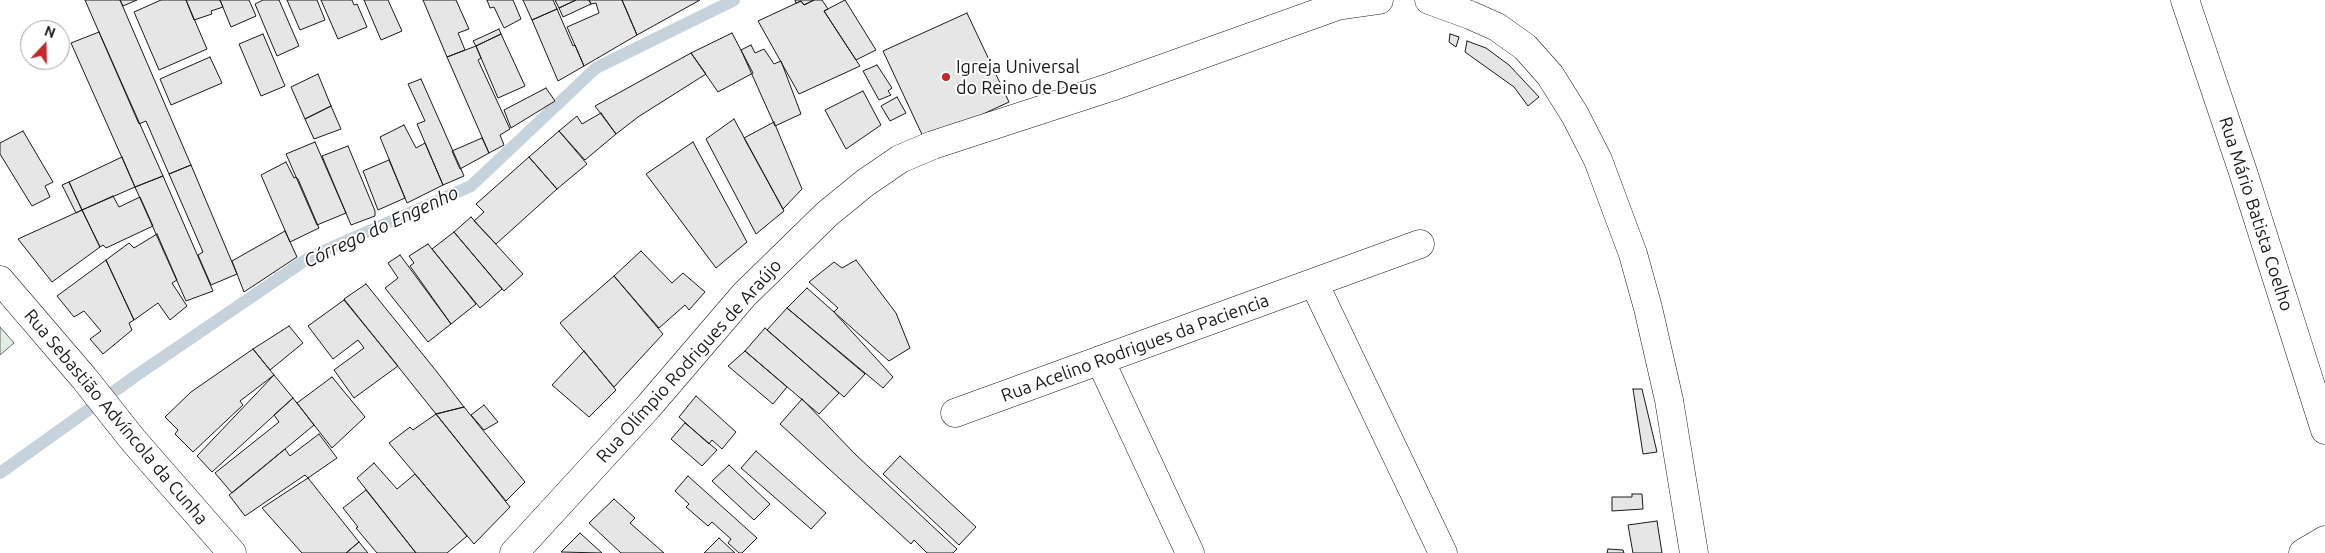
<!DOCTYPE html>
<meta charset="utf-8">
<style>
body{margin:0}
#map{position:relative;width:2325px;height:553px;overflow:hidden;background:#fff;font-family:Ubuntu,sans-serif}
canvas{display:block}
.north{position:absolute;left:20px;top:20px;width:50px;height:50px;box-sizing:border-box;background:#fff;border:1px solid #a3a3a3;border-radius:50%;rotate:21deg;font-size:14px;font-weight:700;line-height:20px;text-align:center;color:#1a1a1a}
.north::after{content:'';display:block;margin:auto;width:18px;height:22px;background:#c62828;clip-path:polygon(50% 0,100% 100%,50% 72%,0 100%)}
</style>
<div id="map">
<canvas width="2325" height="553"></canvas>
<div class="north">N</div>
</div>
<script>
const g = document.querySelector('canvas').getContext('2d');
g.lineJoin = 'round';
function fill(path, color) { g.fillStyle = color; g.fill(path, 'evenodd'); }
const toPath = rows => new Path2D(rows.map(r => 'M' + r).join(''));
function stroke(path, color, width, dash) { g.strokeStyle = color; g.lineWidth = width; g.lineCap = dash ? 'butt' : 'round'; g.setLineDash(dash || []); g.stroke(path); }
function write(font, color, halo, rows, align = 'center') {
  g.font = font + ' Ubuntu,sans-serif'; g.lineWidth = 4; g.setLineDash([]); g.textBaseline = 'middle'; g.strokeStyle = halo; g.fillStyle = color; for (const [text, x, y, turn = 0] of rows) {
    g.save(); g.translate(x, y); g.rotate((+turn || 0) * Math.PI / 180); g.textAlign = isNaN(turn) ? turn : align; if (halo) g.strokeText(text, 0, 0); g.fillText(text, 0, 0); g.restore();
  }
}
const green = toPath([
 [0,327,14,343,0,355,0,327]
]);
const stream = toPath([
 [0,473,137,375,310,257,471,186,596,68,734,0]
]);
const building = toPath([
 [85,0,120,0,191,165,169,174,146,121,139,124,85,0],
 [120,0,137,0,123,6,120,0],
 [161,0,186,0,207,49,159,70,134,12,161,0],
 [186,0,220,0,223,7,211,11,212,14,194,20,186,0],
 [220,0,249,0,256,16,231,27,220,0],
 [263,0,279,0,299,46,277,56,255,4,263,0],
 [287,0,317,0,325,20,300,30,287,0],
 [321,0,352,0,354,5,357,4,367,27,338,39,321,0],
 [364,0,388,0,402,31,381,40,364,0],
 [423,0,456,0,469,29,458,33,465,50,447,57,423,0],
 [487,0,513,0,521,19,504,28,494,7,490,8,487,0],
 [523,0,553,0,557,9,532,20,523,0],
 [555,0,576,0,559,8,555,0],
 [576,0,589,0,591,4,563,17,559,8,576,0],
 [589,0,622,0,637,35,584,66,567,27,599,13,596,3,591,4,589,0],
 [622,0,700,0,637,35,622,0],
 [795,0,814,0,804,5,801,1,796,3,795,0],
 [814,0,822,0,828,9,824,11,860,66,799,94,758,21,801,1,804,5,814,0],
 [845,0,876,50,856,60,824,11,845,0],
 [557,9,573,46,575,45,584,66,558,81,532,20,557,9],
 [967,13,1009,102,925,141,883,51,967,13],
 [499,29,501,34,476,46,473,41,499,29],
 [99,32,163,176,135,187,71,43,99,32],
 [732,33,753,73,718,92,691,53,732,33],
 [263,34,285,86,261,96,239,44,263,34],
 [501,34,525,86,498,98,476,46,501,34],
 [1450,34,1459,37,1456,47,1449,42,1450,34],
 [1467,41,1486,48,1509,65,1539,97,1528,106,1514,87,1465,52,1467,41],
 [751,45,755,53,764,49,774,64,781,61,801,114,775,126,741,50,751,45],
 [476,46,481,58,478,60,510,129,500,135,504,145,489,153,447,57,476,46],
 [691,53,706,74,638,117,616,134,595,106,691,53],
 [210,57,222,83,171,105,160,79,210,57],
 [877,65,892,88,888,91,891,95,879,100,863,71,877,65],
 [318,74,331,106,305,119,291,87,318,74],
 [421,79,464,176,443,185,417,124,425,121,408,84,421,79],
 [546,88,555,101,511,128,504,110,546,88],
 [863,91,881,125,846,149,825,110,863,91],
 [897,97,906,113,890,121,881,106,897,97],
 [331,106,341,129,314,139,305,119,331,106],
 [601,113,616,134,585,160,559,131,577,116,582,124,601,113],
 [734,119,784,211,756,234,706,139,734,119],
 [774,122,802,189,783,209,744,138,774,122],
 [404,125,416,148,425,143,443,185,407,203,380,137,404,125],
 [23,131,53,182,45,186,50,197,32,206,0,154,0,143,23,131],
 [559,131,587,164,557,189,529,157,559,131],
 [482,138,489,153,460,169,452,151,482,138],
 [315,142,346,213,317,225,286,154,315,142],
 [693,142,747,242,716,268,646,174,693,142],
 [348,146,375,211,375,216,351,225,322,156,348,146],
 [122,157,135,187,82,210,69,182,122,157],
 [529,157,557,189,496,244,474,221,484,212,476,204,529,157],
 [389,160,405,198,378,210,363,171,389,160],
 [286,162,294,178,296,177,298,179,319,228,290,242,261,175,286,162],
 [191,165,237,274,211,285,198,255,203,252,169,174,191,165],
 [163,176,213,291,186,301,135,187,163,176],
 [69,182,82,210,76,213,62,185,69,182],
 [113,196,119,207,140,197,153,226,106,248,103,245,100,247,82,210,113,196],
 [82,210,100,247,52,282,18,239,82,210],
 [471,217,523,274,504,291,454,232,471,217],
 [285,231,297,257,244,292,232,261,285,231],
 [454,232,502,289,480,308,432,249,454,232],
 [157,234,177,280,172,283,187,306,170,320,158,303,134,320,106,260,129,243,134,248,157,234],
 [428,244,476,304,451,324,410,266,414,263,409,256,428,244],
 [641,251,672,283,683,273,705,292,689,310,685,305,659,328,614,276,641,251],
 [400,255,451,324,428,342,385,288,398,278,388,263,400,255],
 [106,260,134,320,129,323,132,330,103,354,90,339,101,331,84,311,74,317,57,296,106,260],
 [856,260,896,313,910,348,889,361,834,312,838,308,809,282,834,262,842,268,856,260],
 [614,276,663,334,614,387,560,323,614,276],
 [366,284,437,372,464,407,436,414,344,299,366,284],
 [807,288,834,312,893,377,883,388,787,308,807,288],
 [344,300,398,366,354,398,334,370,364,348,358,340,333,359,308,326,344,300],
 [787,308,865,374,844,397,767,330,787,308],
 [289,326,303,343,270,370,253,349,289,326],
 [765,328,839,393,819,414,745,351,765,328],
 [253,349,274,375,240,401,243,405,193,452,175,434,178,430,165,417,191,392,253,349],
 [584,351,616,390,589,417,552,385,584,351],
 [745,351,787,387,773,404,728,366,745,351],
 [274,375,293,398,212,472,197,456,274,375],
 [332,377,365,417,332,448,297,403,332,377],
 [1633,389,1642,389,1657,452,1643,454,1633,389],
 [696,396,736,432,722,449,712,440,709,444,679,417,696,396],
 [293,398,314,425,232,493,215,473,279,422,274,415,293,398],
 [802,399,856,455,957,549,953,553,927,553,914,540,911,544,780,424,802,399],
 [484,405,498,422,484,430,471,415,484,405],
 [464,407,525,482,506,501,436,414,464,407],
 [436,414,510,507,474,544,389,443,410,427,413,430,436,414],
 [685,423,717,450,702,466,671,439,685,423],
 [319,434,337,458,308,478,305,475,245,516,229,495,285,449,290,456,319,434],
 [756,451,826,513,811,529,741,468,756,451],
 [900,456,976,527,959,545,883,474,900,456],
 [374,463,397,489,415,474,467,536,447,553,416,553,357,478,374,463],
 [729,465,770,504,754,520,712,481,729,465],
 [688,476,757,538,742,553,739,553,728,543,731,539,712,522,708,526,686,507,689,504,675,491,688,476],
 [308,478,359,542,346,553,302,553,262,508,308,478],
 [366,490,416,553,377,553,356,528,358,527,343,508,366,490],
 [1632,494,1642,494,1643,509,1612,511,1612,497,1632,497,1632,494],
 [614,499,635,518,630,523,664,553,621,553,589,523,614,499],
 [1657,521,1662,553,1633,553,1628,525,1657,521],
 [580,533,602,553,561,552,580,533],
 [719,538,735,553,704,553,719,538],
 [359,542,368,553,346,553,359,542],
 [1608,549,1623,550,1624,553,1607,553,1608,549]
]);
const minor = toPath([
 [1429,0,1470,15,1497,27,1525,47,1550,75,1575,115,1598,160,1633,254,1648,308,1669,400,1694,553],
 [2185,0,2243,172,2325,430],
 [1314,283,1443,553],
 [1100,360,1190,553],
 [955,413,1420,244],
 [514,553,648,407,744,295,827,214,865,183,900,159,933,145,1111,87,1337,6,1379,0],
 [2303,553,2325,540]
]);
const tertiary = toPath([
 [0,280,84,378,133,440,232,553]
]);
const markers = [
 [946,77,5,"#c62828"]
];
const poiNames = [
 ["Igreja Universal",956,67],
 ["do Reino de Deus",956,88]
];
const streetNames = [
 ["Rua Mário Batista Coelho",2256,214,72],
 ["Rua Acelino Rodrigues da Paciencia",1135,348,-20],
 ["Rua Olímpio Rodrigues de Araújo",689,361,-48],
 ["Rua Sebastião Advíncola da Cunha",116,417,50]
];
const waterNames = [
 ["Córrego do Engenho",381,227,-25]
];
fill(green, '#e0efe3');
stroke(green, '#6a6a6a', 1);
stroke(stream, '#c6d2dc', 12);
fill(building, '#e6e6e6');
stroke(building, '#1a1a1a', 1);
stroke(minor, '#1a1a1a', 29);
stroke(tertiary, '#1a1a1a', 29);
stroke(minor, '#fff', 28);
stroke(tertiary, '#fff', 28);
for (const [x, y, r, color] of markers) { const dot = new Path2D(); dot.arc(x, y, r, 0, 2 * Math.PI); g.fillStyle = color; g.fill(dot); stroke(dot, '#fff', 2); }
write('18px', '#1a1a1a', '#fff', poiNames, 'left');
write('18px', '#1a1a1a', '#fff', streetNames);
write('italic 19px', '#1a1a1a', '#fff', waterNames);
</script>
